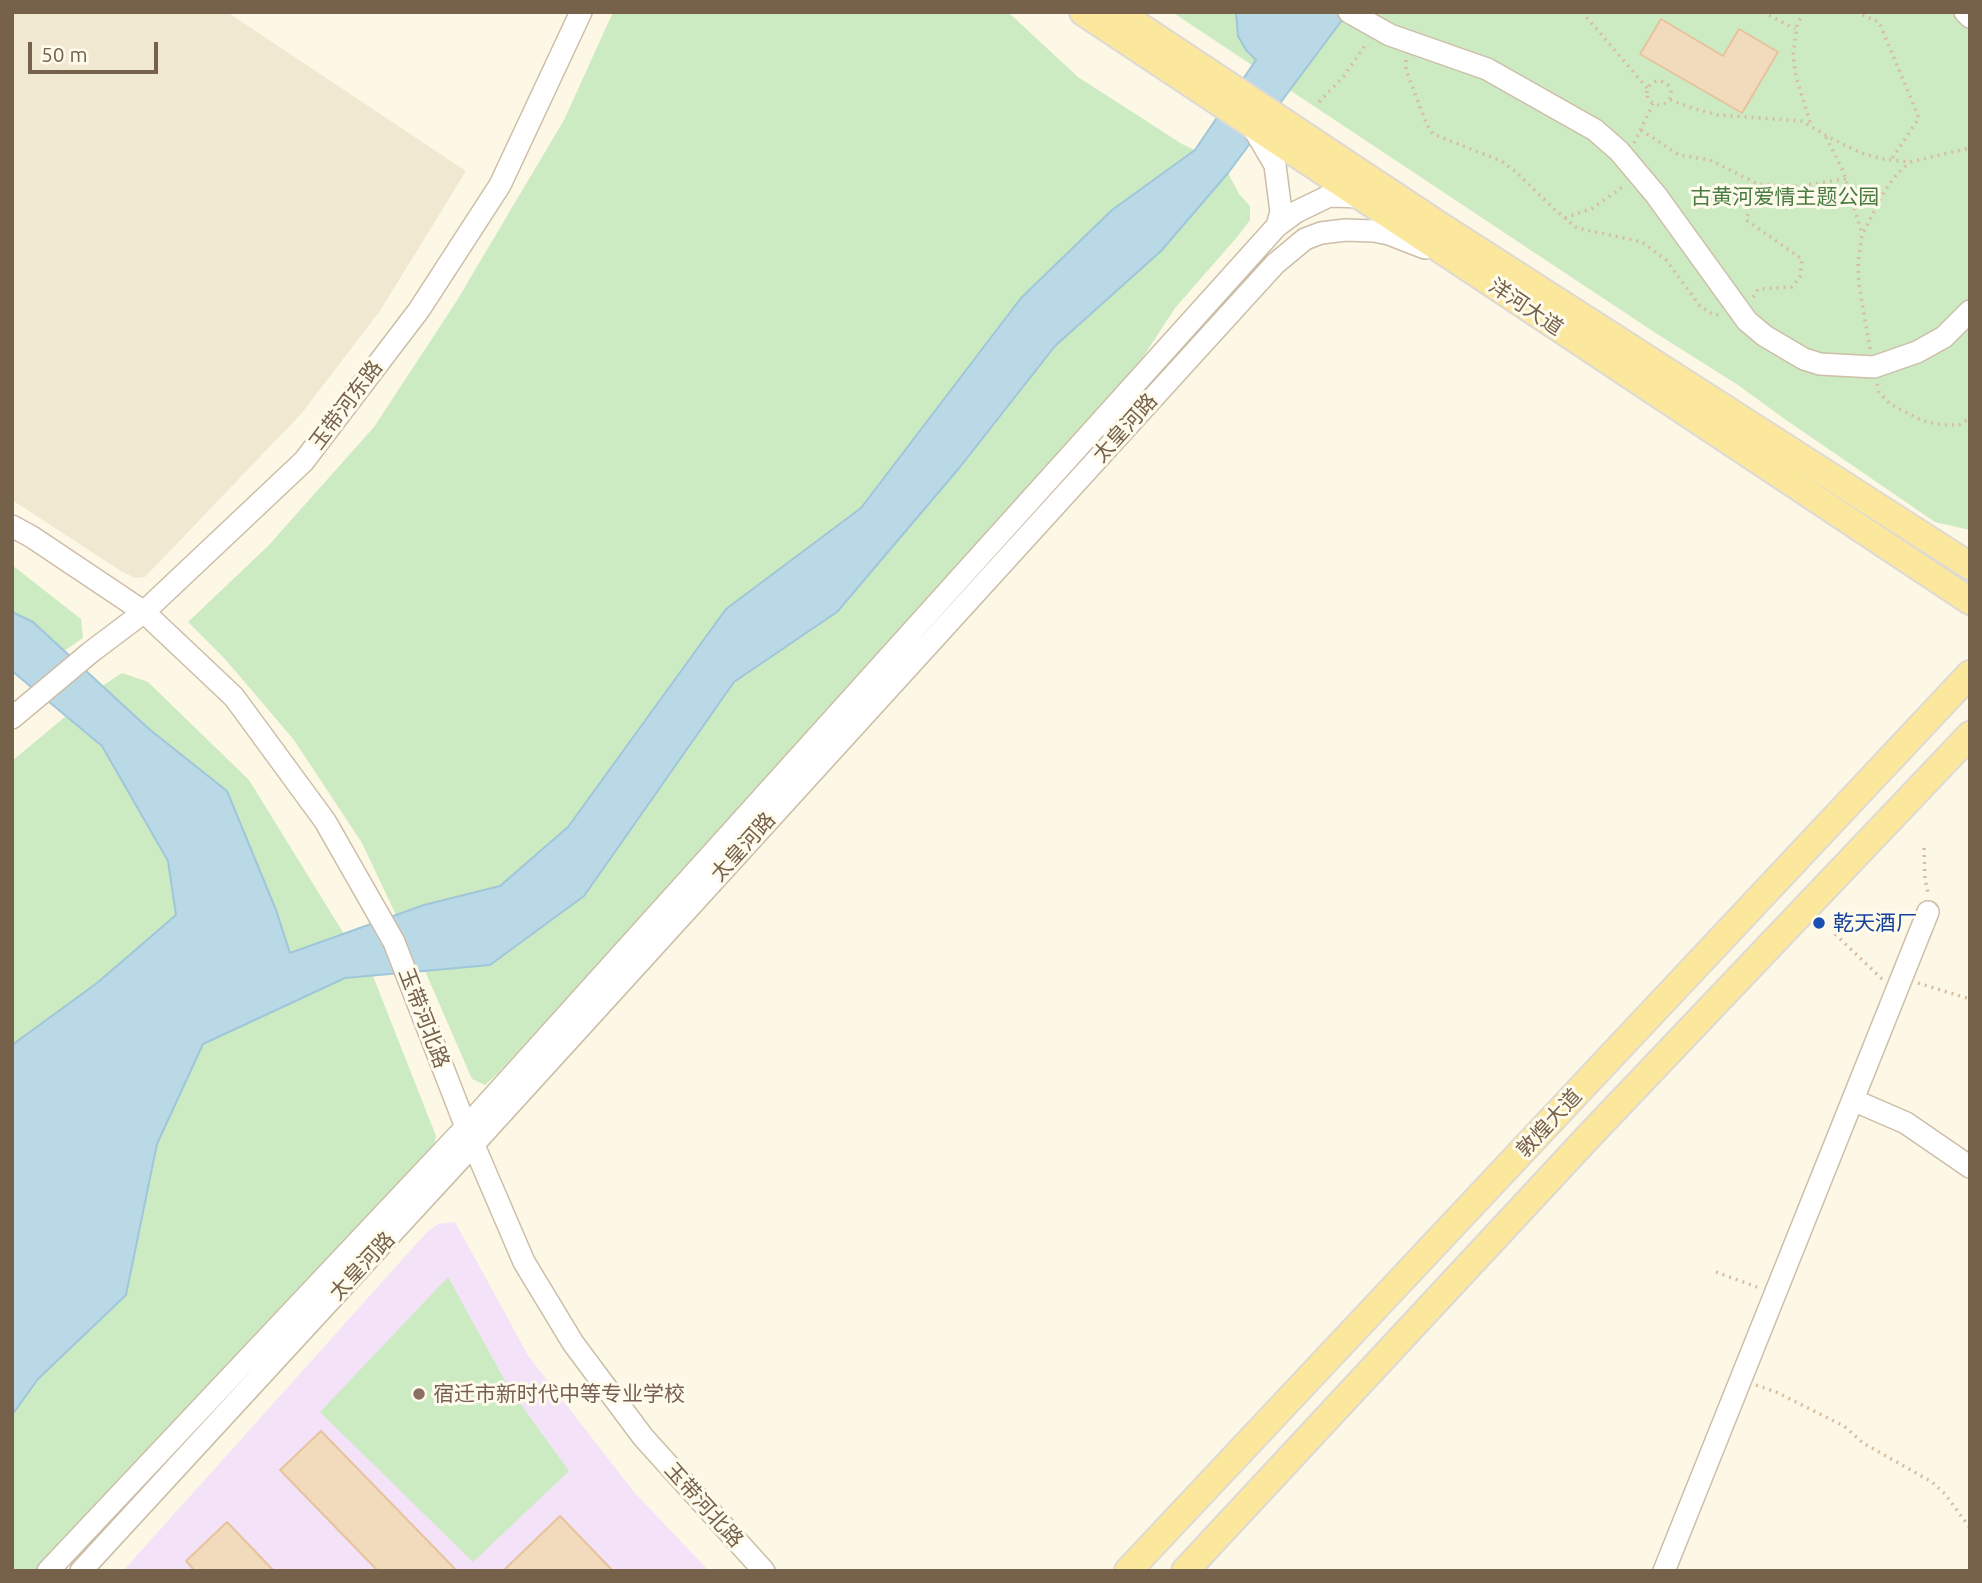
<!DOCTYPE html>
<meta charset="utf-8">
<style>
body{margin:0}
#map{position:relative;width:1982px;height:1583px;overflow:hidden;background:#fdf7e5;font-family:Ubuntu,sans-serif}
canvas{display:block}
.frame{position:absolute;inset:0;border:14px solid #76614a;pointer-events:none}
.scale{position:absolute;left:28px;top:42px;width:130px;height:32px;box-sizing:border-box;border:4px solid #76614a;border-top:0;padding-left:9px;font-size:21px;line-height:24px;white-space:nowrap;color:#76614a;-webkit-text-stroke:5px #fffbec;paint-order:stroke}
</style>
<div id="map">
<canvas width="1982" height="1583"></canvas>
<div class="frame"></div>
<div class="scale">50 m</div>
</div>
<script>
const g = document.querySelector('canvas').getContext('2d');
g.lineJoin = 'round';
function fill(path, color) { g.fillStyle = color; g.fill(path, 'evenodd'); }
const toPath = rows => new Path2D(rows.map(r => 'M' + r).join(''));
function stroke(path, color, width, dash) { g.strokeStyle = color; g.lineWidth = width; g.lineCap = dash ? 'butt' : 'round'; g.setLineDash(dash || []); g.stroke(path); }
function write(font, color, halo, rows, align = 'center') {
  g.font = font + ' Ubuntu,"Noto Sans SC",sans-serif'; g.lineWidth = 6; g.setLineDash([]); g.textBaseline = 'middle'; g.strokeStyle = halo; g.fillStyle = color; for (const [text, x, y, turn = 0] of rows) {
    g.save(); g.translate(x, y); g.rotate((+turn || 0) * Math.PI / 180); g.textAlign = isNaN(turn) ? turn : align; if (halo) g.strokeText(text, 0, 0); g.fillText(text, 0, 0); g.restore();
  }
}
const residential = toPath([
 [12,12,227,12,466,171,380,311,301,414,145,577,135,578,121,571,12,500]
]);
const education = toPath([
 [455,1222,529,1357,634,1492,709,1571,123,1571,427,1232,438,1224]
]);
const green = toPath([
 [613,12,1008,12,1078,77,1182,144,1195,150,1112,210,1021,298,861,508,726,609,568,827,500,886,424,905,396,915,362,843,294,740,225,659,188,622,268,546,374,427,456,302,564,120],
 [1172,12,1970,12,1970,530,1935,522,1786,420,1738,385,1654,332],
 [1228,173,1239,194,1250,206,1250,220,1238,236,1175,308,1139,363,718,835,497,1074,485,1085,472,1079,425,971,490,965,583,896,734,682,837,612,960,467,1055,346,1154,257],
 [12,565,81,619,83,638,64,651,33,622,12,612],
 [122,673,148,682,249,780,344,934,290,954,276,910,149,729,102,686],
 [66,716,102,746,168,862,176,915,97,983,12,1045,12,761],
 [373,976,436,1136,433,1151,43,1571,12,1571,12,1415,38,1379,126,1295,157,1144,203,1044,345,978],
 [448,1277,509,1388,569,1471,473,1562,320,1412]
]);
const water = toPath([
 [1236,12,1348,12,1228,173,1161,251,1055,346,960,467,837,612,734,682,584,896,490,965,345,978,203,1044,157,1144,126,1295,38,1379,12,1415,12,1045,97,983,176,915,168,861,102,746,12,671,12,612,33,622,149,729,227,791,276,910,290,953,424,905,500,886,568,827,726,609,861,508,1021,298,1112,210,1195,150,1256,60,1246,50,1238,36,1236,12]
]);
const building = toPath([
 [1661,19,1723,56,1739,29,1778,52,1742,113,1640,54,1661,19],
 [321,1431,457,1571,378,1571,280,1470,321,1431],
 [560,1516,613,1571,503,1571,560,1516],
 [227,1522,274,1571,195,1571,186,1561,227,1522]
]);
const path = toPath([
 [1582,12,1648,89],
 [1763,12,1795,29],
 [1803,12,1797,26,1793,55,1796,77,1811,125],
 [1856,12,1879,22,1919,118,1891,160],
 [1406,60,1406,70,1427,125,1433,134,1501,161,1515,171,1554,209,1577,228,1642,242,1666,260,1700,306,1714,315,1719,315],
 '1647 93a12 12 0 1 1 24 0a12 12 0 1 1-24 0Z',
 [1670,100,1695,109,1718,115,1802,121,1825,135,1861,153,1883,159,1910,162,1970,148],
 [1319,102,1344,76,1366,44],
 [1641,130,1679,155,1710,160,1758,184,1792,187,1846,179],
 [1826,137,1844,173,1862,234],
 [1634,143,1653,104],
 [1565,218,1593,208,1624,186],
 [1753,297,1758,289,1792,287,1800,277,1802,259,1746,220,1758,184],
 [1870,349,1859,285,1858,263,1862,235,1884,192,1896,175,1910,162],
 [1877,384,1879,392,1890,404,1923,421,1943,425,1959,425,1970,418],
 [1924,848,1925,879,1928,893],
 [1835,934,1882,979],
 [1918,983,1970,999],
 [1716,1272,1757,1287],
 [1756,1385,1776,1392,1844,1426,1863,1443,1932,1482,1945,1494,1970,1528]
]);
const minor = toPath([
 [1349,12,1390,35,1487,69,1595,130,1619,151,1656,195,1747,321,1765,336,1804,359,1820,364,1874,367,1917,352,1944,337,1970,311],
 [1965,12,1970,17],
 [1277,226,1296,212,1329,196,1364,197],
 [12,526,32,537,144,612,234,697,325,821,394,942,466,1127,524,1262,573,1343,643,1437,764,1571],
 [12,718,91,652,144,612,304,461,419,310,500,185,581,12],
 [1853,1100,1906,1123,1970,1167],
 [48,1571,466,1127,1277,226,1281,212,1275,165,1252,126],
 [81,1571,473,1145,1275,264,1305,239,1321,233,1345,230,1374,231,1389,234,1425,248],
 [1664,1571,1928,912]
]);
const major = toPath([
 [1083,12,1970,601],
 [1118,12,1439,225,1970,566],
 [1128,1571,1970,674],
 [1185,1571,1591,1134,1970,735]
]);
const markers = [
 [1819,923,7,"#1a4fb4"],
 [419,1394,7,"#8d6e63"]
];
const parkNames = [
 ["古黄河爱情主题公园",1785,197]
];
const streetNames = [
 ["洋河大道",1526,307,34],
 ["玉带河东路",346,405,-53],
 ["太皇河路",1125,428,-48],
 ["太皇河路",743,847,-48],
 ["玉带河北路",424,1018,69],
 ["敦煌大道",1549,1123,-47],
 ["太皇河路",362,1266,-47],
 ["玉带河北路",704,1505,48]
];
const transitNames = [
 ["乾天酒厂",1833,923]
];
const educationNames = [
 ["宿迁市新时代中等专业学校",433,1394]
];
fill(residential, '#f1e8d1');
fill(education, '#f4e2f9');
fill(green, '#cdebc3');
fill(water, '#b9d9e7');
stroke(water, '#9fc6d9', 2);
fill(building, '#f2dbbc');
stroke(building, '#e5c49d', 2);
stroke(minor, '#ccbea8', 24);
stroke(major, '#ded9d4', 30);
stroke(path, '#d7be9f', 3.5, [2, 5]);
stroke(minor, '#fff', 21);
stroke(major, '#fce89d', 26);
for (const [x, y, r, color] of markers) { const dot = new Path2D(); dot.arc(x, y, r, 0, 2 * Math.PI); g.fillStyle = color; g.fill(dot); stroke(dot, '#fffbec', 2.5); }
write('21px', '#497c42', '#fffbec', parkNames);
write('21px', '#76614a', '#fffbec', streetNames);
write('21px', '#164399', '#fffbec', transitNames, 'left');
write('21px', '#785e54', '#fffbec', educationNames, 'left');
</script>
